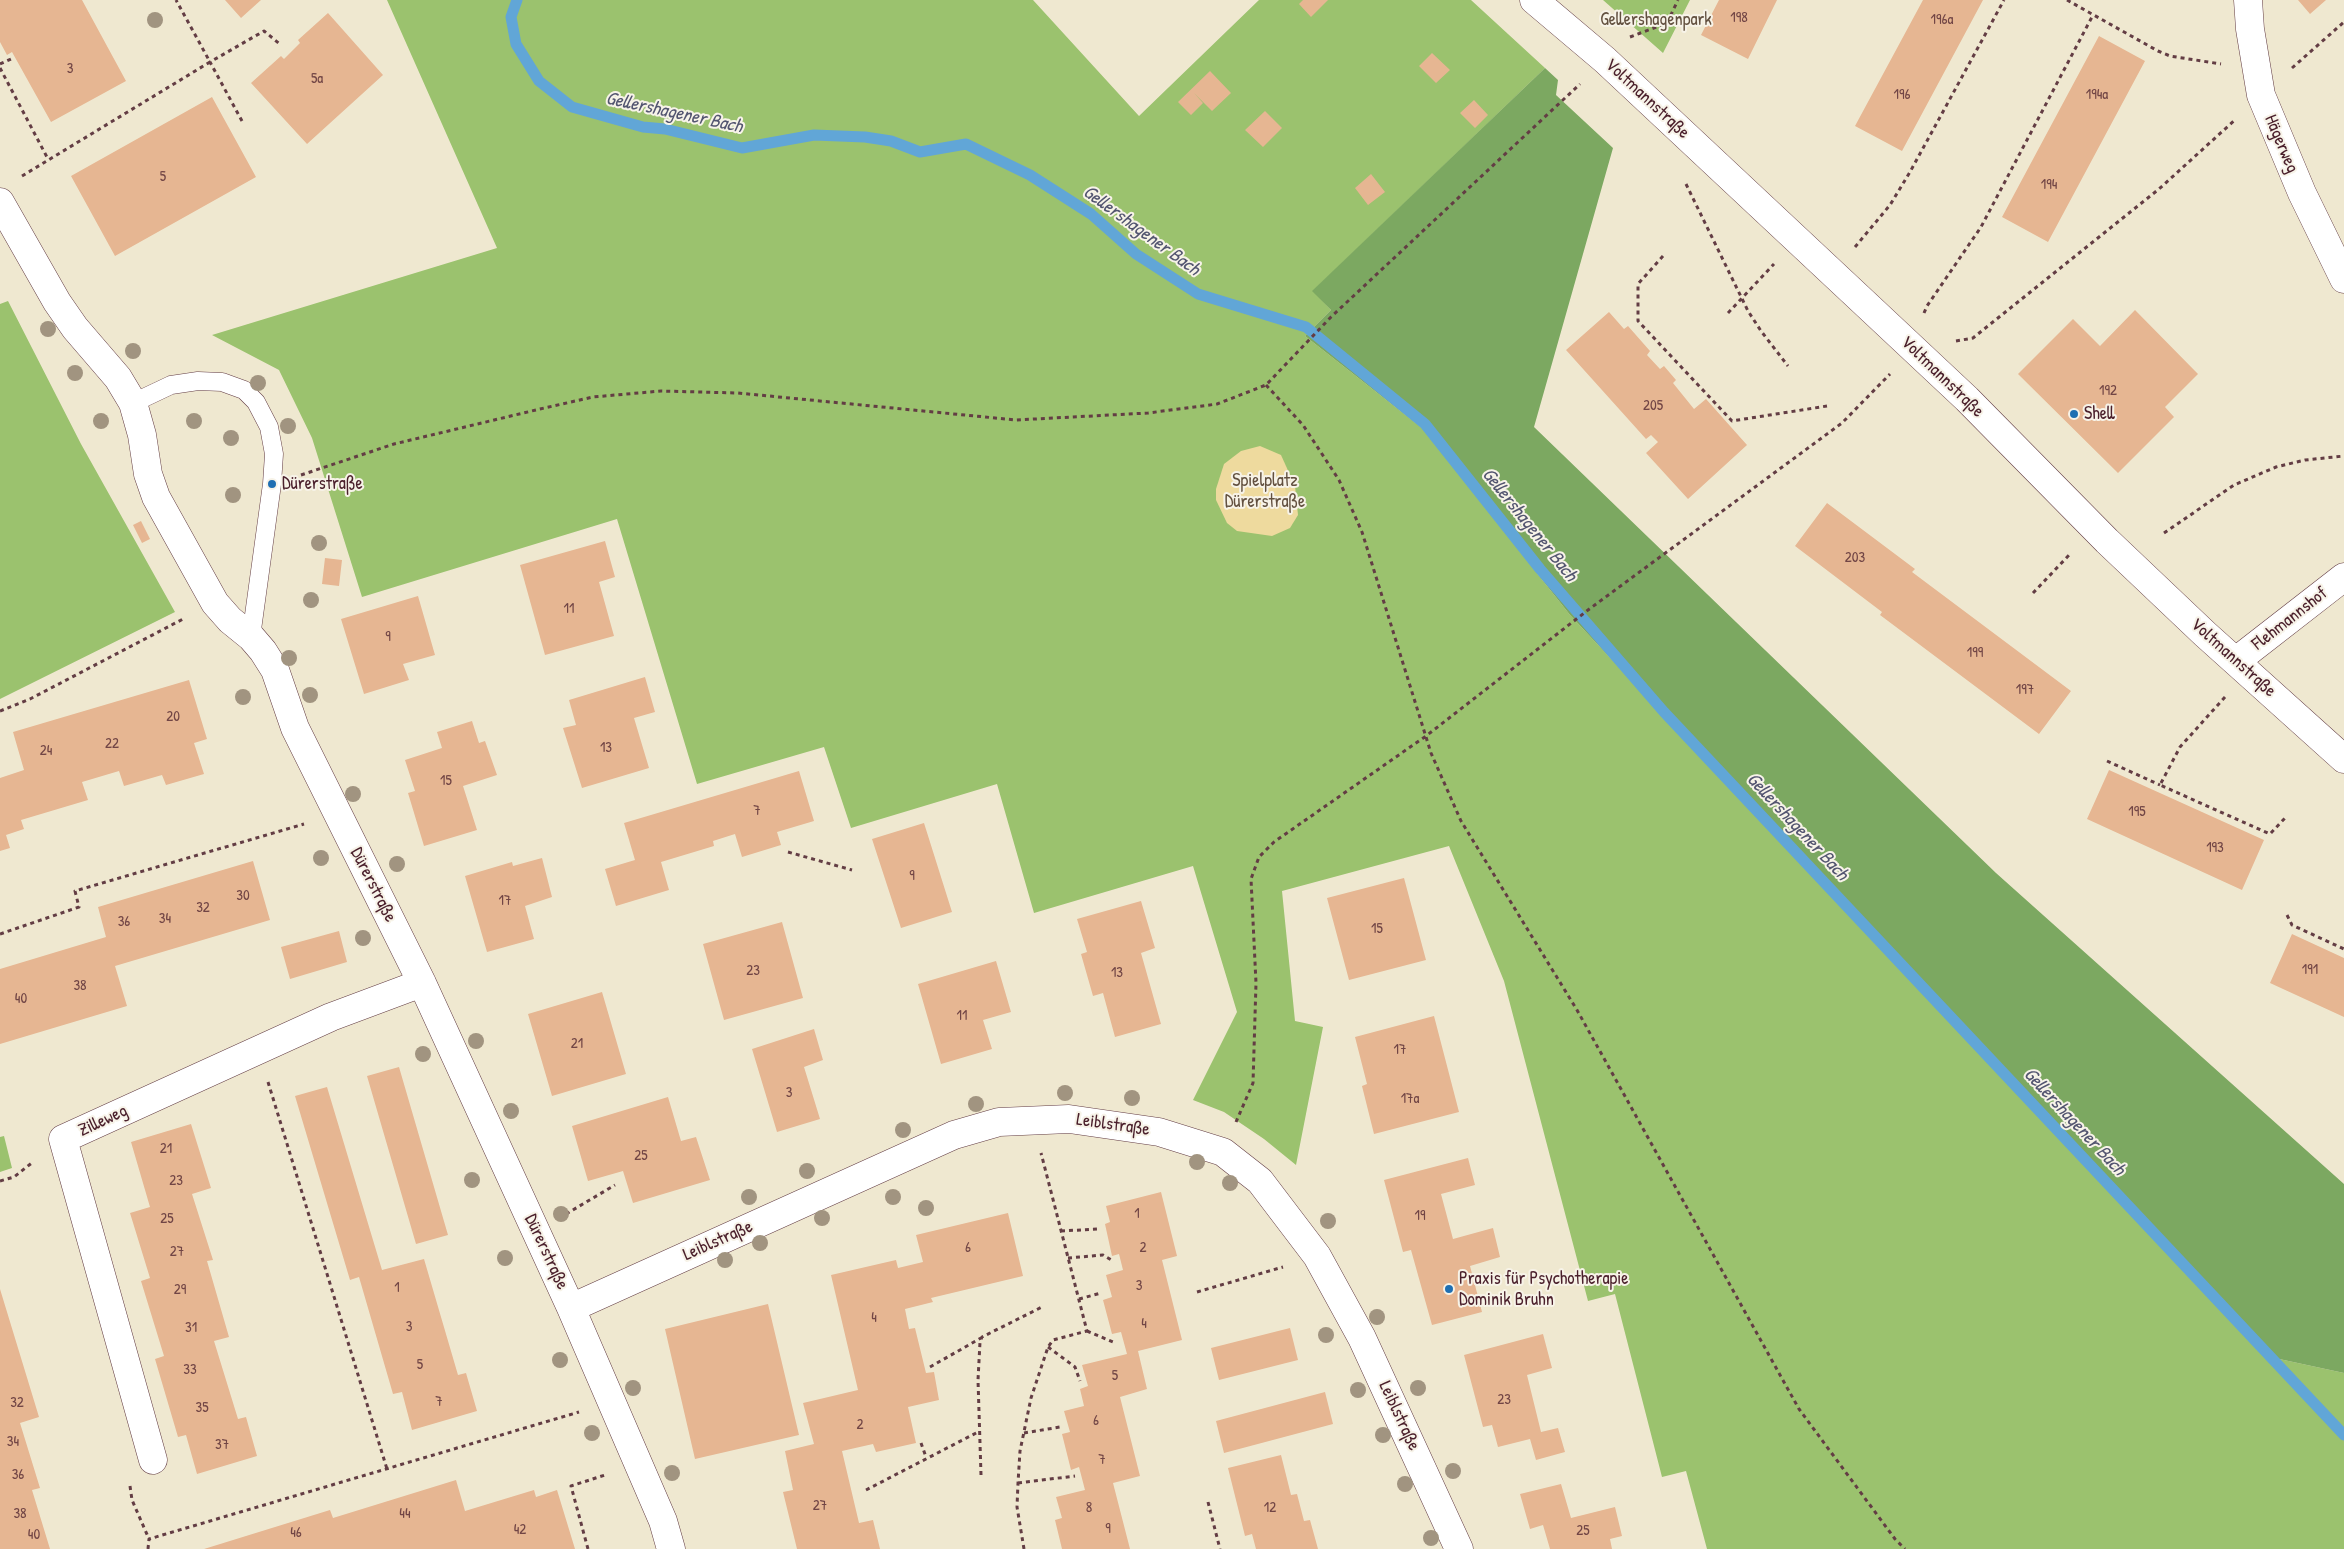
<!DOCTYPE html>
<meta charset="utf-8">
<style>
body{margin:0}
canvas{display:block;background:#efe8d0}
</style>
<canvas width="2344" height="1549"></canvas>
<script>
const g = document.querySelector('canvas').getContext('2d');
g.lineJoin = 'round';
function fill(path, color) { g.fillStyle = color; g.fill(path, 'evenodd'); }
const toPath = rows => new Path2D(rows.map(r => 'M' + r).join(''));
function stroke(path, color, width, dash) { g.strokeStyle = color; g.lineWidth = width; g.lineCap = dash ? 'butt' : 'round'; g.setLineDash(dash || []); g.stroke(path); }
function write(font, color, halo, rows, align = 'center') {
  g.font = font + ' "Patrick Hand",sans-serif'; g.lineWidth = 4; g.setLineDash([]); g.textBaseline = 'middle'; g.strokeStyle = halo; g.fillStyle = color; for (const [text, x, y, turn = 0] of rows) {
    g.save(); g.translate(x, y); g.rotate((+turn || 0) * Math.PI / 180); g.textAlign = isNaN(turn) ? turn : align; if (halo) g.strokeText(text, 0, 0); g.fillText(text, 0, 0); g.restore();
  }
}
const green = toPath([
 [387,0,1033,0,1139,116,1259,0,1471,0,1545,68,1313,291,1331,310,1305,336,1422,428,1570,615,2265,1358,2270,1357,2344,1373,2344,1549,1707,1549,1686,1471,1662,1477,1615,1294,1588,1301,1504,981,1449,846,1282,891,1295,1021,1323,1027,1296,1165,1264,1139,1224,1112,1193,1100,1237,1012,1193,866,1034,913,997,784,851,828,824,747,697,784,617,519,362,597,312,438,279,370,212,335,497,248],
 [1603,0,1690,0,1663,53],
 [8,301,81,444,175,612,0,699,0,304],
 [4,1136,12,1168,0,1172,0,1137]
]);
const forest = toPath([
 [1545,68,1558,80,1556,95,1613,148,1534,427,1996,873,2344,1184,2344,1373,2270,1357,2265,1358,1570,615,1422,428,1305,336,1331,310,1312,291]
]);
const sand = toPath([
 [1260,446,1281,455,1295,486,1298,515,1290,528,1272,536,1237,531,1227,523,1216,500,1216,489,1224,464,1241,451]
]);
const stream = toPath([
 [517,0,511,17,516,44,539,81,572,107,643,127,665,129,742,148,814,135,865,137,891,141,920,152,966,144,1030,175,1091,214,1136,254,1198,294,1306,327,1425,424,1540,569,1664,712,2344,1435]
]);
const building = toPath([
 [0,0,82,0,126,81,51,122,12,52,7,55,0,42],
 [225,0,261,0,241,18],
 [1303,0,1328,0,1311,17,1299,4],
 [1719,0,1777,0,1748,59,1701,35],
 [1923,0,1983,0,1902,151,1855,126],
 [2298,0,2326,0,2310,14],
 [328,13,383,75,307,144,251,83,281,56,284,59,300,43,298,40],
 [2099,36,2145,61,2048,242,2002,217],
 [1432,53,1450,70,1436,83,1419,66],
 [1210,71,1231,93,1212,111,1194,93,1203,103,1191,115,1178,102],
 [212,97,256,177,115,256,71,176],
 [1474,100,1488,115,1475,128,1460,113],
 [1265,111,1282,128,1263,147,1245,130],
 [1371,174,1385,192,1368,205,1355,188],
 [2135,310,2198,374,2165,407,2174,417,2118,473,2018,374,2073,319,2100,346],
 [1609,312,1624,329,1628,326,1650,351,1647,355,1660,369,1664,366,1676,380,1673,383,1694,409,1706,399,1747,445,1688,499,1646,453,1658,442,1651,435,1646,439,1566,350],
 [1827,503,1915,569,1912,572,2071,691,2039,734,1880,615,1882,612,1795,546],
 [141,521,150,539,142,543,133,525],
 [605,541,615,577,599,582,614,636,545,655,520,565],
 [325,558,342,560,339,586,322,584],
 [418,596,435,655,403,664,409,680,364,694,341,619],
 [645,677,655,712,634,718,649,768,582,788,563,728,576,725,569,700],
 [189,680,207,739,194,743,204,774,166,785,162,775,124,786,119,771,82,782,88,800,21,820,24,829,6,835,10,848,0,851,0,778,24,770,13,732],
 [472,721,479,743,485,741,497,775,463,786,477,830,424,846,408,793,415,791,405,760,442,748,437,732],
 [2109,770,2264,840,2242,890,2087,819],
 [799,771,814,821,777,832,781,845,742,857,735,834,713,841,714,846,661,862,669,890,616,906,605,869,635,860,624,823],
 [924,823,952,912,901,928,872,839],
 [542,858,552,897,525,906,534,939,487,952,465,876,512,862,513,866],
 [253,861,270,920,115,966,127,1006,0,1044,0,969,106,937,98,907],
 [1404,878,1426,960,1349,980,1327,898],
 [1141,901,1155,948,1141,953,1161,1024,1115,1037,1103,993,1093,996,1081,954,1087,952,1077,919],
 [782,922,803,998,724,1020,703,944],
 [339,931,347,962,290,979,281,947],
 [2292,934,2344,958,2344,1017,2270,983],
 [996,961,1011,1012,983,1020,992,1049,941,1064,918,984],
 [602,992,626,1074,552,1096,528,1014],
 [1434,1016,1459,1112,1374,1134,1362,1086,1367,1084,1355,1037],
 [814,1029,823,1060,804,1067,820,1119,777,1132,752,1049],
 [399,1067,448,1235,416,1244,367,1076],
 [327,1087,382,1270,424,1259,458,1375,466,1373,477,1411,412,1430,402,1392,393,1394,359,1277,350,1280,295,1096],
 [668,1097,681,1141,696,1137,710,1180,633,1203,623,1171,588,1181,572,1126],
 [191,1124,211,1188,192,1194,213,1260,207,1261,229,1337,214,1341,238,1419,246,1417,257,1456,197,1474,186,1435,178,1437,155,1359,164,1356,141,1281,150,1278,130,1213,150,1207,131,1142],
 [1468,1158,1475,1185,1441,1194,1453,1239,1493,1228,1500,1257,1470,1266,1482,1312,1432,1325,1411,1250,1403,1252,1384,1180],
 [1161,1192,1177,1256,1162,1260,1182,1340,1138,1351,1147,1389,1120,1397,1140,1476,1113,1483,1130,1549,1062,1549,1055,1520,1062,1518,1056,1497,1085,1490,1079,1467,1071,1470,1062,1434,1070,1432,1064,1411,1084,1406,1080,1389,1088,1386,1082,1365,1127,1354,1121,1332,1112,1334,1103,1300,1112,1297,1106,1275,1123,1270,1119,1254,1112,1256,1105,1224,1110,1222,1106,1206],
 [1008,1213,1023,1276,931,1298,933,1302,905,1309,909,1329,915,1328,926,1373,934,1372,939,1400,908,1407,916,1443,876,1452,873,1444,842,1451,859,1523,873,1520,880,1549,797,1549,783,1492,793,1490,785,1451,814,1444,803,1403,858,1390,831,1275,896,1260,898,1268,923,1262,916,1235],
 [0,1289,39,1417,20,1423,40,1488,32,1490,50,1549,0,1549],
 [768,1304,799,1435,695,1459,665,1329],
 [1290,1328,1298,1360,1219,1380,1211,1348],
 [1543,1334,1552,1368,1527,1375,1541,1432,1558,1428,1565,1452,1536,1460,1530,1439,1498,1447,1492,1425,1483,1427,1464,1355],
 [1325,1392,1333,1424,1224,1453,1216,1421],
 [1281,1455,1291,1495,1297,1494,1304,1521,1310,1520,1318,1549,1256,1549,1252,1534,1245,1536,1228,1468],
 [456,1480,465,1511,534,1490,536,1497,557,1490,575,1549,204,1549,330,1510,333,1518],
 [1561,1484,1571,1518,1615,1507,1622,1536,1610,1539,1612,1549,1550,1549,1543,1525,1530,1529,1520,1494]
]);
const path = toPath([
 [2067,0,2158,51,2170,56,2221,64],
 [1630,37,1667,23,1678,0],
 [0,64,11,59],
 [0,68,48,159],
 [2292,68,2344,22],
 [242,121,210,62,264,31,281,45],
 [22,176,210,62,176,0],
 [1686,184,1748,311,1761,331,1788,366],
 [1855,247,1890,205,1910,172,2004,0],
 [1663,256,1638,284,1638,321,1732,421,1827,406],
 [1728,313,1774,264],
 [1924,313,1927,306,1981,227,2093,15],
 [1956,341,1973,338,2159,189,2236,119],
 [1266,385,1303,425,1339,480,1362,532,1431,753,1461,821,1577,1010,1799,1409,1895,1539,1905,1549],
 [301,475,394,444,540,409,593,397,661,391,738,393,1016,420,1148,413,1217,404,1266,385,1331,317,1580,84],
 [2164,533,2234,485,2276,467,2305,460,2344,456],
 [2033,593,2071,553],
 [2225,697,2180,747,2160,785,2270,834,2285,818],
 [0,711,30,699,185,618],
 [2107,761,2160,785],
 [788,852,852,870],
 [2287,915,2292,925,2344,949],
 [0,934,79,907,75,891,304,824],
 [268,1082,387,1469],
 [1236,1122,1253,1083,1256,983,1251,879,1259,857,1274,842,1426,736,1588,610,1842,423,1890,374],
 [0,1181,14,1177,33,1162],
 [566,1214,615,1185],
 [1061,1231,1098,1229],
 [1068,1258,1103,1255,1113,1261],
 [1197,1292,1283,1267],
 [1079,1299,1101,1293],
 [1087,1331,1113,1342],
 [1048,1347,1075,1367,1080,1381],
 [930,1367,981,1338],
 [1024,1433,1060,1427],
 [921,1443,926,1457],
 [981,1475,978,1380,980,1342,982,1337,1044,1306],
 [1018,1483,1075,1476],
 [130,1486,132,1500,149,1539],
 [866,1490,978,1432],
 [1208,1502,1220,1549],
 [148,1549,149,1539,579,1412],
 [588,1549,571,1486,605,1475],
 [1024,1549,1017,1507,1018,1483,1020,1451,1031,1398,1048,1347,1053,1340,1087,1331,1041,1153]
]);
const service = toPath([
 [133,403,171,385,198,381,222,382,244,390,256,402,269,427,274,454,272,484,251,637]
]);
const minor = toPath([
 [2248,0,2250,29,2261,95,2302,193,2344,279],
 [0,202,57,302,75,328,118,378,133,403,142,435,148,474,156,497,215,603,230,620,251,637,263,651,275,670,295,728,422,983,571,1308,663,1521,671,1549],
 [2236,661,2344,577],
 [571,1308,954,1135,999,1122,1069,1119,1159,1132,1223,1152,1260,1181,1317,1256,1362,1338,1459,1549],
 [153,1460,63,1139,331,1017,422,983]
]);
const tertiary = toPath([
 [1534,0,1605,60,1871,309,1967,399,2107,541,2205,634,2344,759]
]);
const trees = [
 [155,20],
 [48,329],
 [133,351],
 [75,373],
 [258,383],
 [101,421],
 [194,421],
 [288,426],
 [231,438],
 [233,495],
 [319,543],
 [311,600],
 [289,658],
 [310,695],
 [243,697],
 [353,794],
 [321,858],
 [397,864],
 [363,938],
 [476,1041],
 [423,1054],
 [1065,1093],
 [1132,1098],
 [976,1104],
 [511,1111],
 [903,1130],
 [1197,1162],
 [807,1171],
 [472,1180],
 [1230,1183],
 [749,1197],
 [893,1197],
 [926,1208],
 [561,1214],
 [822,1218],
 [1328,1221],
 [760,1243],
 [505,1258],
 [725,1260],
 [1377,1317],
 [1326,1335],
 [560,1360],
 [633,1388],
 [1418,1388],
 [1358,1390],
 [592,1433],
 [1383,1435],
 [1453,1471],
 [672,1473],
 [1405,1484],
 [1431,1538]
];
const markers = [
 [2074,414,5,"#1f6fb2"],
 [272,484,5,"#1f6fb2"],
 [1449,1289,5,"#1f6fb2"]
];
const numberNames = [
 ["198",1739,18],
 ["196a",1942,20],
 ["3",70,69],
 ["5a",317,79],
 ["196",1902,95],
 ["194a",2097,95],
 ["5",163,177],
 ["194",2049,185],
 ["192",2108,391],
 ["205",1653,406],
 ["203",1855,558],
 ["11",569,609],
 ["9",388,637],
 ["199",1975,653],
 ["197",2025,690],
 ["20",173,717],
 ["22",112,744],
 ["13",606,748],
 ["24",46,751],
 ["15",446,781],
 ["7",757,811],
 ["195",2137,812],
 ["193",2215,848],
 ["9",912,876],
 ["30",243,896],
 ["17",505,901],
 ["32",203,908],
 ["34",165,919],
 ["36",124,922],
 ["15",1377,929],
 ["191",2310,970],
 ["23",753,971],
 ["13",1117,973],
 ["38",80,986],
 ["40",21,999],
 ["11",962,1016],
 ["21",577,1044],
 ["17",1400,1050],
 ["3",789,1093],
 ["17a",1410,1099],
 ["21",166,1149],
 ["25",641,1156],
 ["23",176,1181],
 ["1",1137,1214],
 ["19",1420,1216],
 ["25",167,1219],
 ["6",968,1248],
 ["2",1143,1248],
 ["27",177,1252],
 ["3",1139,1286],
 ["1",397,1288],
 ["29",180,1290],
 ["4",874,1318],
 ["4",1144,1324],
 ["3",409,1327],
 ["31",191,1328],
 ["5",420,1365],
 ["33",190,1370],
 ["5",1115,1376],
 ["23",1504,1400],
 ["7",439,1402],
 ["32",17,1403],
 ["35",202,1408],
 ["6",1096,1421],
 ["2",860,1425],
 ["34",13,1442],
 ["37",222,1445],
 ["7",1102,1460],
 ["36",18,1475],
 ["27",820,1506],
 ["8",1089,1508],
 ["12",1270,1508],
 ["38",20,1514],
 ["44",405,1514],
 ["9",1108,1529],
 ["42",520,1530],
 ["25",1583,1531],
 ["46",296,1533],
 ["40",34,1535]
];
const parkNames = [
 ["Gellershagenpark",1656,20],
 ["Spielplatz",1265,481],
 ["Dürerstraße",1265,502]
];
const streetNames = [
 ["Voltmannstraße",1647,99,43],
 ["Hägerweg",2281,144,67],
 ["Voltmannstraße",1942,377,44],
 ["Flehmannshof",2290,619,-38],
 ["Voltmannstraße",2233,658,42],
 ["Dürerstraße",373,885,63],
 ["Zilleweg",103,1121,-25],
 ["Leiblstraße",1113,1125,8],
 ["Leiblstraße",718,1241,-24],
 ["Dürerstraße",546,1252,65],
 ["Leiblstraße",1399,1416,65]
];
const poiNames = [
 ["Shell",2084,414],
 ["Dürerstraße",282,484],
 ["Praxis für Psychotherapie",1459,1279],
 ["Dominik Bruhn",1459,1300]
];
const waterNames = [
 ["Gellershagener Bach",674,113,12],
 ["Gellershagener Bach",1141,231,36],
 ["Gellershagener Bach",1529,525,51],
 ["Gellershagener Bach",1797,827,47],
 ["Gellershagener Bach",2074,1122,47]
];
fill(green, '#9bc26e');
fill(forest, '#7ca861');
fill(sand, '#eeda9e');
stroke(stream, '#61a6d7', 11);
fill(building, '#e6b692');
stroke(service, '#633d44', 19);
stroke(minor, '#633d44', 29);
stroke(tertiary, '#633d44', 29);
stroke(path, '#633d44', 3, [4, 4]);
stroke(service, '#fff', 18);
stroke(minor, '#fff', 28);
stroke(tertiary, '#fff', 28);
g.fillStyle = '#a19480';
for (const [x, y] of trees) { g.beginPath(); g.arc(x, y, 8, 0, 2 * Math.PI); g.fill(); }
for (const [x, y, r, color] of markers) { const dot = new Path2D(); dot.arc(x, y, r, 0, 2 * Math.PI); g.fillStyle = color; g.fill(dot); stroke(dot, '#f7f3e8', 2); }
write('15px', '#714545', null, numberNames);
write('18px', '#62503f', '#f7f3e8', parkNames);
write('18px', '#4a1f2b', '#f7f3e8', streetNames);
write('18px', '#4a1f2b', '#f7f3e8', poiNames, 'left');
write('italic 19px', '#535570', '#f7f3e8', waterNames);
</script>
